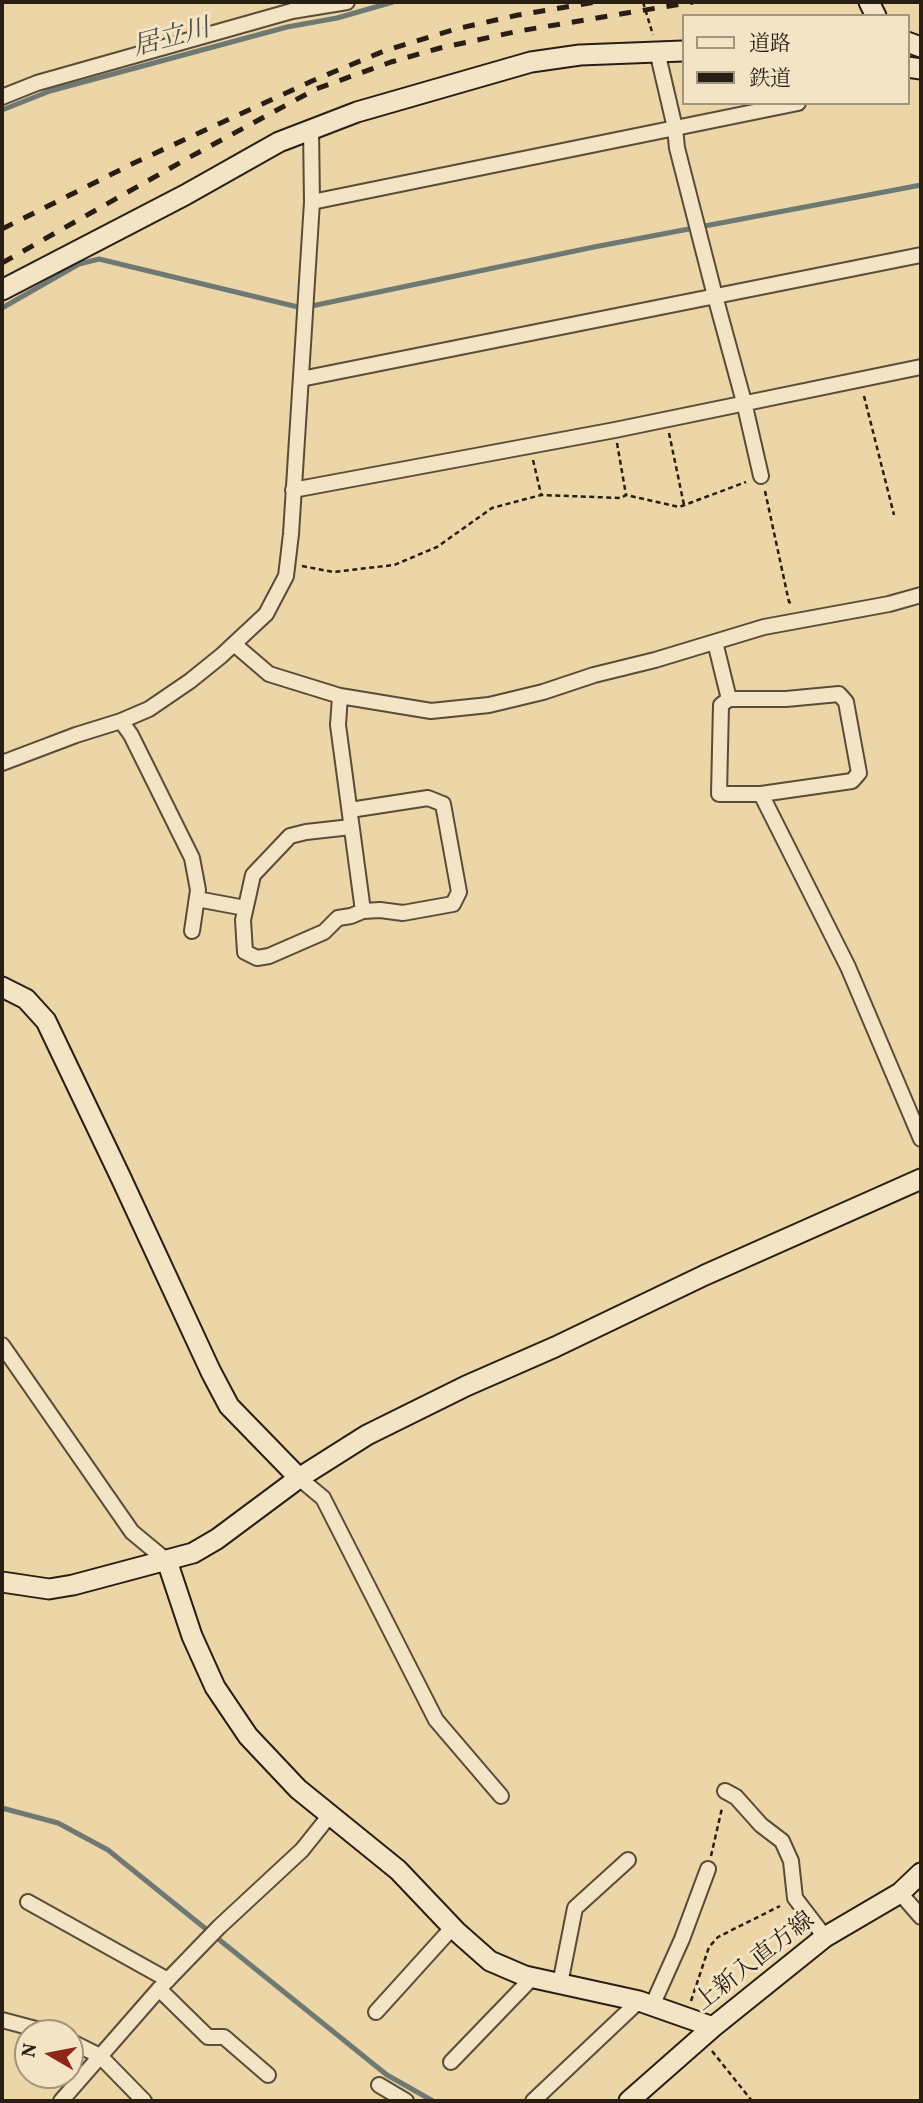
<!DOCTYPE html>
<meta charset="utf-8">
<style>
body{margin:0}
#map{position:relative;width:923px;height:2103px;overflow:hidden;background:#ecd5a6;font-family:Vollkorn,"Noto Serif JP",serif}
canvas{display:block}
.frame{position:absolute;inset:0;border:4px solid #281e14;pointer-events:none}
.legend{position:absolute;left:682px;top:14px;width:228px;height:91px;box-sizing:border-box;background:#f3e4c5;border:2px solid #a2957e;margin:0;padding:9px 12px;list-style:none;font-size:21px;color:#281e14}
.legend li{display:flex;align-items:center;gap:14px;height:35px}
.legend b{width:35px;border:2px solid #a2957e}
.north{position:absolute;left:14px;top:2019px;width:70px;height:70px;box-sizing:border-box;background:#f3e4c5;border:2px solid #a2957e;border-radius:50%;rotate:280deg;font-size:19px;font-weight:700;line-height:28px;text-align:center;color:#281e14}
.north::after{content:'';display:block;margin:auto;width:24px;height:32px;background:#8f2418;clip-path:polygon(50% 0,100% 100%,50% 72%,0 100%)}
</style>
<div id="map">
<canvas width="923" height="2103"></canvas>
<div class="frame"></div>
<ul class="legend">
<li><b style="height:9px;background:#f3e4c5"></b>道路</li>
<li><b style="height:9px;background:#281e14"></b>鉄道</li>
</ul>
<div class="north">N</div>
</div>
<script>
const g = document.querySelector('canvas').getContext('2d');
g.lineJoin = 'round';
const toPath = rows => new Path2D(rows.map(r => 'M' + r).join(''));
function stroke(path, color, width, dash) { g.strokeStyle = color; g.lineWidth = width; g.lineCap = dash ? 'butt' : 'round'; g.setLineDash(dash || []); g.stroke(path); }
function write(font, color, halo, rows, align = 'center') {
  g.font = font + ' Vollkorn,"Noto Serif JP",serif'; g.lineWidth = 6; g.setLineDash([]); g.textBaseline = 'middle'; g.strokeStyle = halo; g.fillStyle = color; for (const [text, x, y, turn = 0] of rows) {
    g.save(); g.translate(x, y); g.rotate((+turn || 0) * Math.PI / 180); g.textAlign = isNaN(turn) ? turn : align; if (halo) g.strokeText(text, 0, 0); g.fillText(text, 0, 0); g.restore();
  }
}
const stream = toPath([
 [2,110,50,91,287,27,337,18,393,2],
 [2,308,79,264,99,259,302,308,594,247,921,185],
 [2,1808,58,1823,108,1850,387,2075,433,2101]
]);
const path = toPath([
 [643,2,653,35],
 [864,396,894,515],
 [669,433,684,505],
 [617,443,626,495],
 [533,460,541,494],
 [765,491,789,602,794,604],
 [302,566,333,572,394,565,437,547,492,508,541,495,621,498,626,495,679,507,746,482],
 [711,1856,722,1808],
 [691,2001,709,1947,718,1937,780,1906],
 [712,2051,752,2101]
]);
const street = toPath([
 [657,51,675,128,677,148,715,296,744,402,761,476],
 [2,97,37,83,292,11,347,2],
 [312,202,798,103],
 [301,379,921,255],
 [293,490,615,430,921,367],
 [715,642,729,699,721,705,719,794,761,794,848,967,921,1139],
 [234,644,269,674,340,696,431,711,489,705,543,692,594,675,655,660,764,627,889,604,921,595],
 [340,696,338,725,363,911],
 [729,699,786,699,839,694,846,702,859,773,852,781,761,794],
 [121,721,131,735,192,858,198,890,192,931],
 [2,763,76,735,121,721,149,709,190,681,221,656,266,614,286,576,291,534,312,202,311,129],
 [350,810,428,798,443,804,459,892,453,904,403,913,380,910,363,911,351,916,338,918,324,932,269,956,257,958,245,952,243,920,253,875,290,836,306,832,351,827],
 [197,899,245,908],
 [2,1345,132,1532,167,1561],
 [299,1478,323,1498,436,1720,501,1796],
 [725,1791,736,1797,761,1825,782,1841,791,1861,795,1898,825,1937],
 [900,1893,921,1917],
 [28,1902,168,1980],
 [560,1984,575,1908,628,1860],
 [159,1989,208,2037,224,2037,268,2075],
 [652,2006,682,1939,708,1869],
 [376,2012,452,1928],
 [2,2020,51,2033],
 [70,2041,100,2056,144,2101],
 [451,2062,532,1978],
 [379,2085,406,2101],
 [61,2101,159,1989,219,1927,302,1850,330,1815],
 [533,2101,639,2001]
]);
const secondary = toPath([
 [869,2,876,16],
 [907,42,921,47],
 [907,67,921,69],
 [2,290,185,195,279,142,357,112,531,62,580,55,683,51],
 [2,987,26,999,46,1021,121,1178,211,1372,229,1406,299,1478],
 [167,1561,192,1636,215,1687,248,1736,298,1789,398,1870,456,1931,490,1961,525,1976,639,2001,713,2027],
 [2,1582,49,1589,73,1585,193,1553,217,1539,299,1478,367,1435,466,1386,555,1347,705,1275,921,1179],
 [629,2101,713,2027,825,1937,900,1893,921,1873]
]);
const rail = toPath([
 [2,229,136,162,312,81,384,51,456,29,518,15,596,2],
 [2,263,190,157,316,89,391,62,440,48,519,31,693,2]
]);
const streetNames = [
 ["上新入直方線",756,1963,-38]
];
const waterNames = [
 ["居立川",172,40,-15]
];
stroke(stream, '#6f7973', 5);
stroke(street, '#594c38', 18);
stroke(secondary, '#281e14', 23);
stroke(path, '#281e14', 2.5, [5, 3.5]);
stroke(street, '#f3e4c5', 14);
stroke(secondary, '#f3e4c5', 19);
stroke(rail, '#281e14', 5, [12, 12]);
write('24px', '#281e14', '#f3e4c5', streetNames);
write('italic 26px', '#4b4c44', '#f3e4c5', waterNames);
</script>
